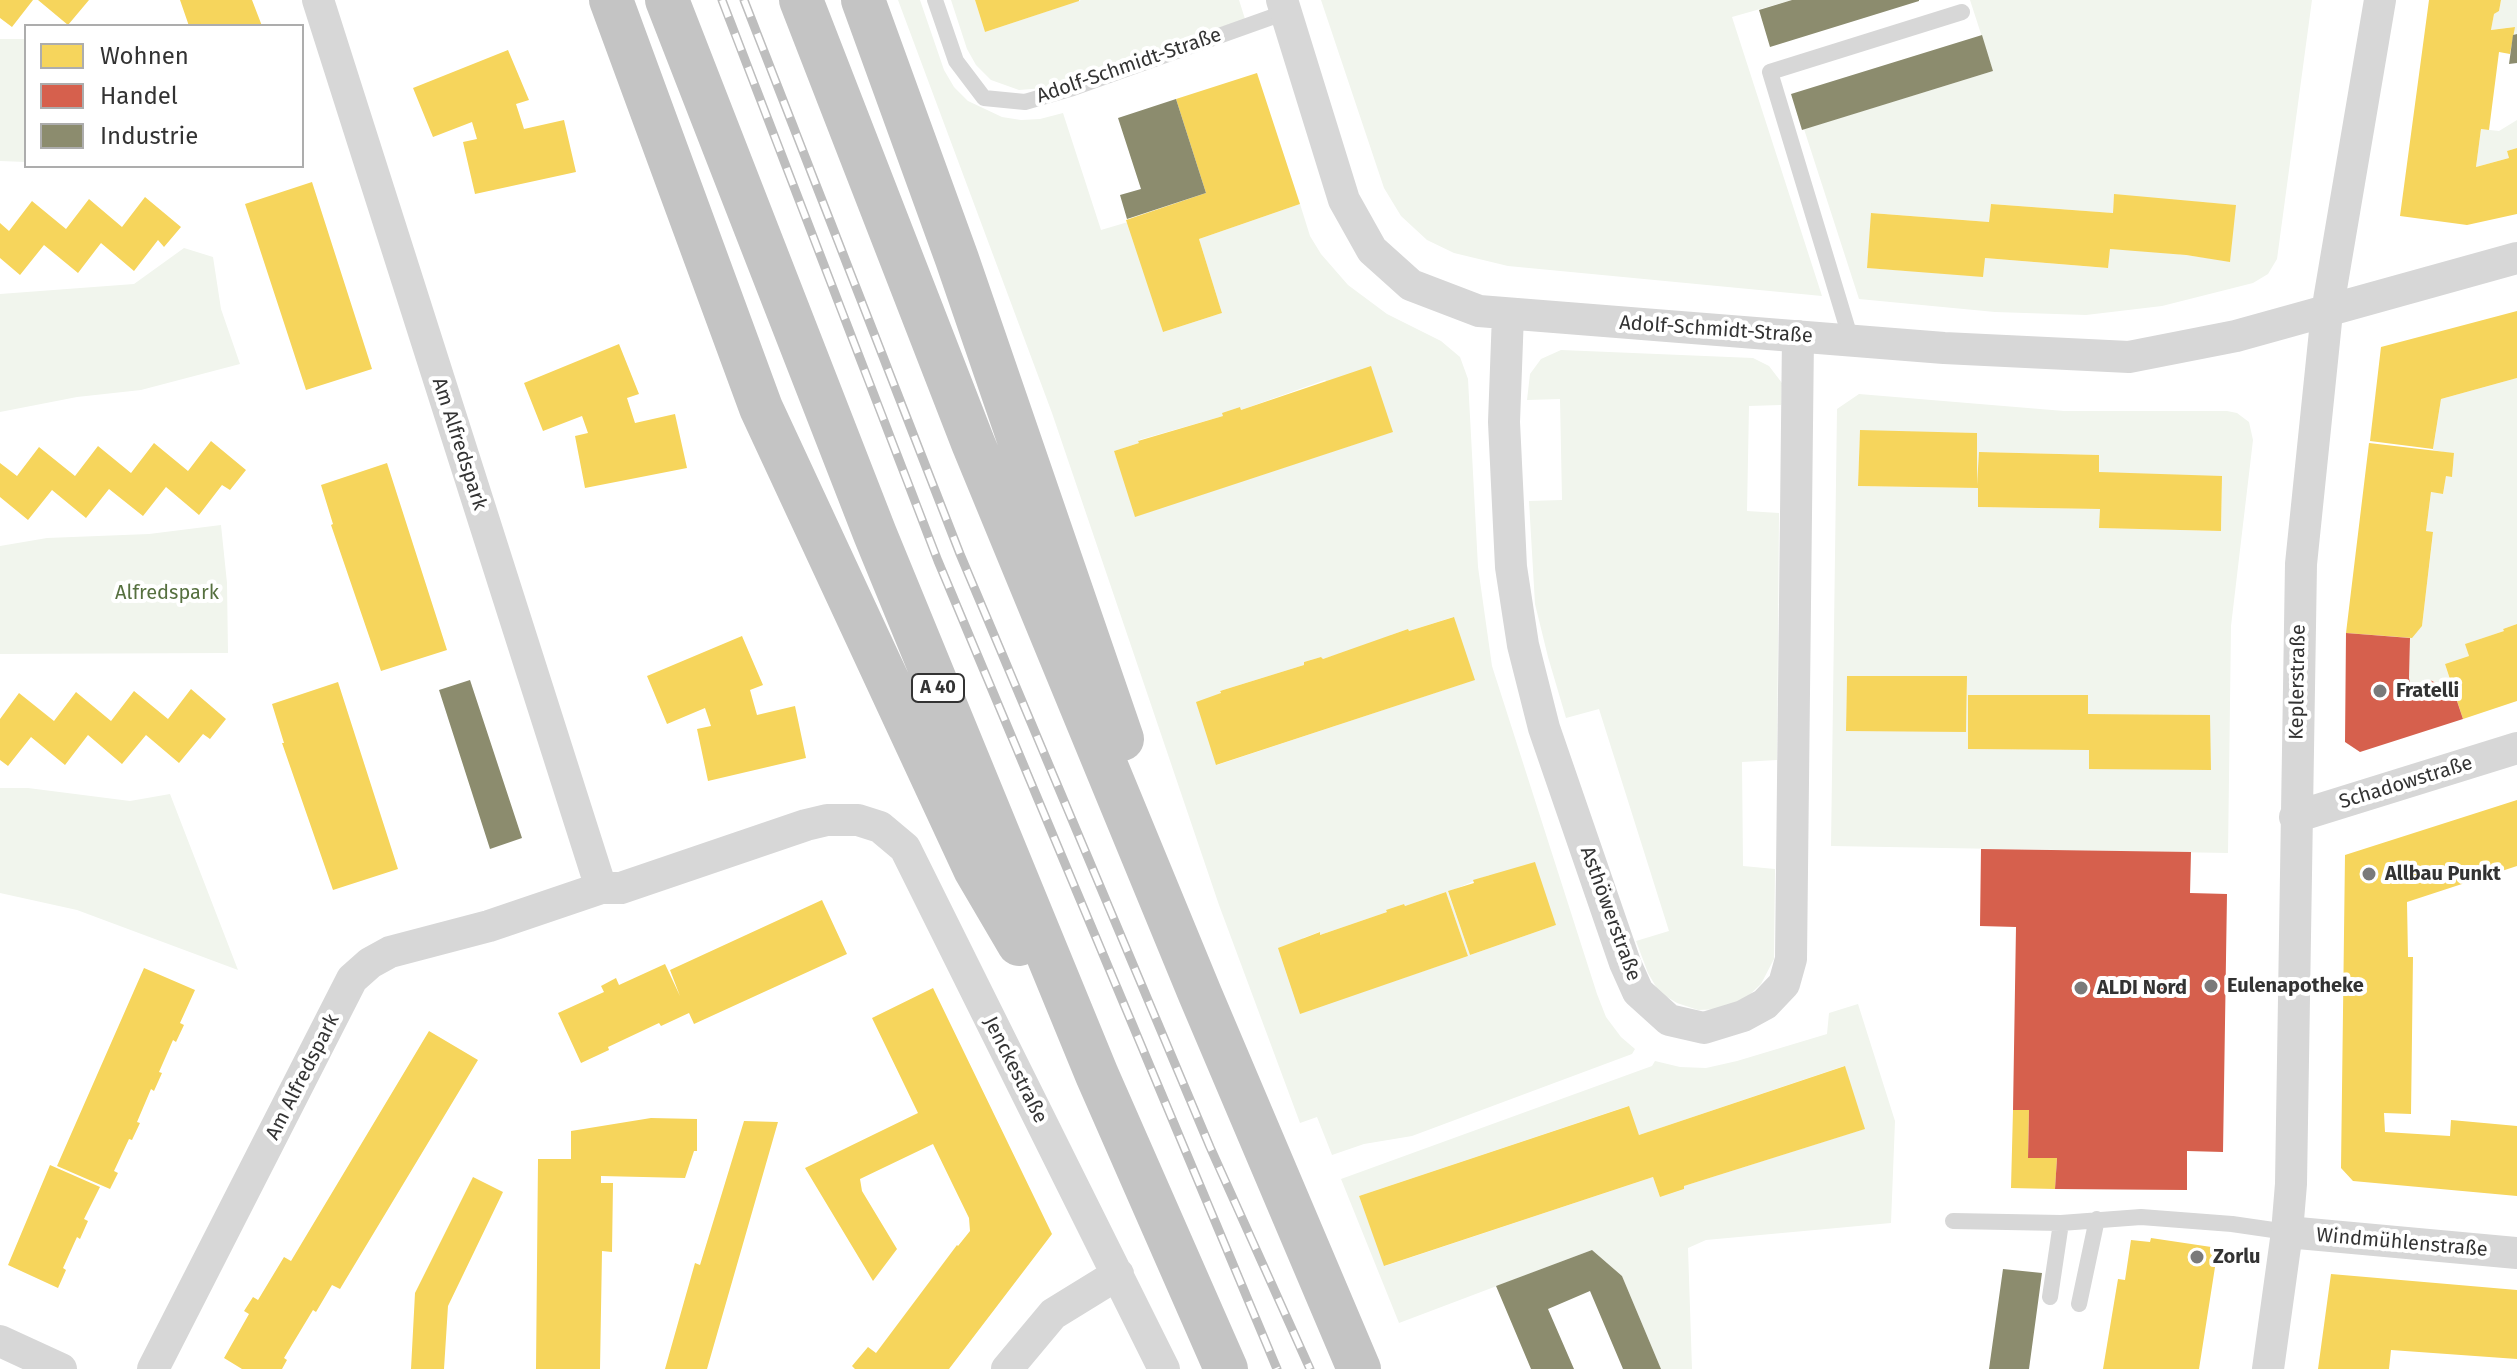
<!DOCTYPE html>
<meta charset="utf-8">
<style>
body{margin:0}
#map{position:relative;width:2517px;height:1369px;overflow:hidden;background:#fff;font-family:"Fira Sans",sans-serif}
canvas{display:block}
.legend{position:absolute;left:24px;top:24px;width:280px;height:144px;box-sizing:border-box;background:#fff;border:2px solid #adadad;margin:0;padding:10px 14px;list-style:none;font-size:24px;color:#333}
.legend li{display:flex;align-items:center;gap:16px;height:40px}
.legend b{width:40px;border:2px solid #adadad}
</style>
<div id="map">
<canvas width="2517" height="1369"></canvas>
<ul class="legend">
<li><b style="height:22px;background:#f6d55c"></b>Wohnen</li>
<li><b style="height:22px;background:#d6604d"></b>Handel</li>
<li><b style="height:22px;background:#8c8c6e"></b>Industrie</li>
</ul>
</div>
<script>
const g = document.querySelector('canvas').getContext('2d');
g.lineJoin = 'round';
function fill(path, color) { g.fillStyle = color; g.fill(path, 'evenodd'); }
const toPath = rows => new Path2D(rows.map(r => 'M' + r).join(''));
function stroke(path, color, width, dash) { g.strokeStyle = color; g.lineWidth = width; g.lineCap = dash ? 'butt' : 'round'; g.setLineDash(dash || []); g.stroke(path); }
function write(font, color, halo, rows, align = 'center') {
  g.font = font + ' "Fira Sans",sans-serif'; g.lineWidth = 8; g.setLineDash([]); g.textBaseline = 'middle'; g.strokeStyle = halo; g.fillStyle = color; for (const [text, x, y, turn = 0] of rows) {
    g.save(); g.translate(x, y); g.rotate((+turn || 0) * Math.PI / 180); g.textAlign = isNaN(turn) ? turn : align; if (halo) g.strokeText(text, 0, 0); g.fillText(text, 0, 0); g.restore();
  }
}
const green = toPath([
 [898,0,920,0,944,70,954,87,968,101,1002,117,1021,120,1040,119,1063,113,1101,230,1128,222,1163,332,1222,313,1199,239,1300,204,1310,236,1321,254,1348,285,1387,314,1441,341,1460,357,1468,379,1478,567,1492,666,1597,994,1606,1017,1621,1037,1635,1049,1632,1054,1412,1136,1364,1144,1332,1155,1317,1117,1300,1123,1219,905,1052,413],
 [1325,380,1392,432,1136,516,1114,451,1139,443,1139,440,1223,416,1223,413,1240,407,1241,410],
 [1453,617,1474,680,1217,765,1220,691,1304,665,1304,662,1321,657,1323,659,1391,637,1391,635,1408,629,1409,631],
 [1489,875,1491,877,1556,925,1470,955,1448,892],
 [1446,892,1468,956,1300,1013,1303,938,1319,932,1320,935,1387,912,1387,910,1404,904,1405,906],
 [951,0,975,0,985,32,1081,0,1239,0,1245,19,1045,88,1019,90,991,80,976,65,967,49],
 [1321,0,1792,0,1732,17,1822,296,1508,266,1454,253,1427,240,1401,216,1384,188],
 [1970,0,2312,0,2277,259,2268,274,2253,283,2162,306,2086,315,1995,312,1859,299,1804,129,1993,71],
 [2114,195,2235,205,2230,261,2155,251,2110,249,2107,268,1985,258,1910,271,1867,268,1872,213,1989,222,1991,204,2113,213],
 [2501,0,2517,0,2517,34,2513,35,2514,27,2491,30,2494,14,2499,11],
 [0,39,26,39,26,162,0,161],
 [2517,120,2517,148,2507,151,2509,158,2476,167,2481,129,2499,131],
 [184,248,213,257,221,309,240,364,141,390,77,397,0,412,0,294,134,284],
 [1561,350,1753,358,1769,366,1782,383,1781,405,1749,406,1747,511,1779,513,1777,760,1742,762,1743,866,1775,869,1774,959,1761,984,1743,1001,1722,1009,1698,1010,1677,1003,1659,992,1648,973,1636,941,1669,931,1599,709,1566,718,1548,657,1535,604,1529,501,1562,500,1560,399,1527,400,1530,374,1541,359],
 [2517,378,2517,624,2503,629,2504,631,2466,644,2469,656,2445,664,2450,680,2438,684,2428,680,2416,693,2411,689,2409,678,2410,638,2422,626,2433,533,2426,531,2431,492,2443,494,2446,476,2452,476,2454,454,2433,450,2441,399],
 [1859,394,2064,411,2227,411,2237,413,2249,422,2253,440,2231,626,2228,853,1831,846,1837,409],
 [1860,431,1977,433,1977,488,1858,486],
 [1979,452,2099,455,2098,509,1978,507],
 [2100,473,2222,477,2221,531,2100,528],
 [1847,676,1967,676,1966,731,1846,731],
 [1969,695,2088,695,2088,750,1968,749],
 [2090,714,2210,715,2210,770,2089,768],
 [221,525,227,583,228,653,0,654,0,546,47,538,149,534],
 [0,788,28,788,130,801,170,794,238,970,77,910,0,893],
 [1858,1004,1895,1121,1891,1223,1706,1240,1688,1248,1692,1369,1661,1369,1622,1276,1592,1250,1399,1323,1341,1179,1652,1066,1655,1061,1680,1067,1706,1068,1737,1061,1827,1034,1829,1013],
 [1844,1066,1864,1129,1684,1186,1684,1189,1660,1197,1653,1177,1385,1266,1359,1196,1628,1106,1639,1135]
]);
const homes = toPath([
 [0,0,33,0,12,27,0,18],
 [38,0,89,0,68,25],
 [180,0,252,0,262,26,189,26],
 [975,0,1079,0,1079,1,985,32],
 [2429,0,2501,0,2499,11,2494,14,2491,30,2515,27,2510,54,2499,52,2489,130,2481,129,2476,167,2509,158,2507,151,2517,148,2517,214,2467,225,2400,216],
 [508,50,529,100,516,104,524,129,564,120,576,172,475,194,463,142,477,139,472,122,433,137,413,88],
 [1257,73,1300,204,1199,239,1222,313,1163,332,1126,220,1206,193,1176,99],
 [312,182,372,369,306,390,245,204],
 [2114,194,2236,205,2230,262,2186,255,2110,249,2108,268,1985,258,1983,277,1867,268,1871,213,1989,222,1991,204,2113,213],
 [145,197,181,227,164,247,158,240,134,271,101,243,78,273,44,245,20,275,0,258,0,223,9,231,32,201,66,229,89,199,122,227],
 [2517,311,2517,378,2441,399,2433,449,2370,441,2381,347],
 [619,344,639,394,627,398,635,423,675,414,687,468,585,488,575,436,588,433,582,416,543,431,524,383],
 [1371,366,1393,432,1135,517,1114,451,1139,443,1138,441,1223,416,1222,413,1240,407,1241,410],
 [1860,430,1977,433,1977,485,1979,452,2099,455,2099,472,2222,476,2221,531,2099,528,2100,509,1978,507,1978,488,1858,486],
 [211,441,246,470,230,490,222,485,199,515,166,487,143,516,109,489,86,518,52,490,28,520,0,497,0,463,17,476,39,447,75,476,98,446,131,473,154,443,188,471],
 [2369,443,2454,453,2452,477,2446,476,2443,494,2431,492,2426,531,2433,532,2422,626,2412,638,2346,633],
 [387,463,447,650,381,671,331,525,333,524,321,485],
 [1454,617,1475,680,1216,765,1196,702,1221,693,1220,691,1304,665,1304,662,1321,657,1323,659,1408,629,1409,631],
 [2517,624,2517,701,2463,719,2445,664,2469,656,2465,644,2504,631,2503,629],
 [742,636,763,685,750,690,757,715,795,706,806,758,708,781,697,729,711,726,705,708,667,724,647,676],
 [1847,676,1967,676,1966,732,1846,731],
 [338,682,398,869,333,890,282,743,284,743,272,704],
 [191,689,226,719,210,739,203,734,179,763,146,735,122,764,88,735,65,765,31,737,8,766,0,760,0,719,19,693,54,721,76,692,111,721,134,691,168,719],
 [1968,695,2088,695,2088,714,2210,715,2211,770,2089,769,2089,750,1968,749],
 [2517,800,2517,866,2407,902,2408,957,2413,957,2411,1114,2384,1113,2385,1132,2450,1136,2451,1120,2517,1126,2517,1196,2353,1181,2341,1168,2345,855],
 [1535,862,1556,925,1470,955,1448,891,1474,883,1473,880],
 [1446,892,1468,956,1300,1014,1278,948,1320,932,1320,935,1387,912,1386,910,1404,904,1405,906],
 [822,900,847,954,694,1024,689,1013,661,1026,659,1023,608,1047,609,1050,581,1063,558,1013,604,992,601,986,616,978,619,985,665,964,680,996,670,970],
 [144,968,195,990,180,1023,184,1025,176,1042,173,1040,159,1072,162,1073,154,1091,151,1089,137,1122,140,1123,132,1140,129,1139,114,1171,118,1173,110,1189,57,1166],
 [933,988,1052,1234,949,1369,855,1369,852,1366,868,1347,876,1353,957,1245,958,1246,970,1231,969,1218,933,1144,860,1179,862,1191,897,1249,873,1281,805,1168,918,1113,872,1018],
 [429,1031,478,1060,340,1289,332,1285,316,1312,313,1310,284,1358,287,1360,282,1369,242,1369,224,1358,249,1314,244,1311,253,1297,258,1300,284,1257,291,1261],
 [1845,1066,1865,1129,1684,1186,1684,1189,1660,1197,1653,1177,1384,1266,1359,1196,1629,1106,1639,1135],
 [2013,1110,2029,1110,2028,1158,2057,1158,2055,1189,2011,1188],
 [651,1118,697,1119,697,1151,694,1151,685,1178,601,1176,601,1183,613,1183,612,1252,602,1251,600,1369,536,1369,538,1159,571,1159,571,1131],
 [744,1121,778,1122,707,1369,665,1369,695,1263,700,1265],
 [50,1165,100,1187,84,1219,88,1221,80,1239,77,1237,63,1268,66,1270,58,1288,8,1265],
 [473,1177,503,1192,448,1306,444,1369,411,1369,415,1293],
 [2151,1238,2218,1248,2199,1369,2103,1369,2118,1279,2125,1280,2131,1240,2150,1242],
 [2331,1274,2517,1290,2517,1359,2391,1350,2389,1369,2318,1369]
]);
const shops = toPath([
 [2346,633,2410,638,2409,678,2411,689,2416,693,2430,680,2438,684,2450,680,2463,719,2360,752,2345,742],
 [1981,849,2191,852,2190,893,2227,894,2223,1152,2187,1151,2187,1190,2055,1189,2057,1158,2028,1158,2029,1110,2013,1110,2016,927,1980,926]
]);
const industry = toPath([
 [1792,0,1919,0,1919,1,1770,47,1759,10],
 [2517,34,2517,63,2509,64,2513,35],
 [1982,35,1993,71,1802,130,1791,94],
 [1176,99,1206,193,1127,219,1120,195,1141,189,1118,118],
 [470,680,522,838,490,849,439,690],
 [1592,1250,1622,1276,1661,1369,1623,1369,1590,1291,1548,1309,1574,1369,1531,1369,1496,1286],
 [2003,1269,2042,1273,2029,1369,1989,1369]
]);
const lane = toPath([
 [935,0,956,61,984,98,1025,102,1073,88,1286,12],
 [1851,340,1770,72,1962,12],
 [1953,1221,2061,1223,2141,1217,2232,1224,2287,1232],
 [2050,1297,2061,1223],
 [2079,1304,2097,1219]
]);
const street = toPath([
 [318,0,601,888],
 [1282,0,1344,200,1372,250,1411,285,1479,311,1944,348,2129,357,2236,336,2517,258],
 [1508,314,1504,422,1511,567,1523,645,1544,728,1625,963,1638,992,1669,1020,1704,1028,1743,1016,1765,1004,1784,984,1791,959,1798,336],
 [2295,817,2517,748],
 [2287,1232,2517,1253],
 [0,1341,61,1369],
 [153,1369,352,979,370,963,390,952,489,926,601,888,621,888,806,825,827,820,858,820,880,827,905,848,1164,1369],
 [1007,1369,1053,1314,1118,1274],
 [2268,1369,2287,1232,2291,1184,2301,564,2327,312,2380,0]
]);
const highway = toPath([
 [611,0,761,408,975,869,1019,944],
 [667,0,875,534,1097,1075,1226,1369],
 [801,0,973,443,1200,994,1359,1369],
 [863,0,957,259,1122,739]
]);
const rail = toPath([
 [722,0,938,561,1277,1369],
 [744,0,960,554,1210,1147,1310,1369]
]);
const markers = [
 [2380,691,8,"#7a7a7a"],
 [2369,874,8,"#7a7a7a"],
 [2211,986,8,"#7a7a7a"],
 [2081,988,8,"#7a7a7a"],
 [2197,1257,8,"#7a7a7a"]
];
const shields = [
 [938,688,52]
];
const shieldNames = [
 ["A 40",938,688]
];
const streetNames = [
 ["Adolf-Schmidt-Straße",1129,66,-19],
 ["Adolf-Schmidt-Straße",1716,330,4],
 ["Am Alfredspark",459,444,72],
 ["Keplerstraße",2298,682,-89],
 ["Schadowstraße",2406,783,-17],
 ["Asthöwerstraße",1610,914,70],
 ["Jenckestraße",1015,1070,63],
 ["Am Alfredspark",303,1077,-63],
 ["Windmühlenstraße",2402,1243,5]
];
const parkNames = [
 ["Alfredspark",167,593]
];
const poiNames = [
 ["Fratelli",2396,691],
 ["Allbau Punkt",2385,874],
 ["Eulenapotheke",2227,986],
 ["ALDI Nord",2097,988],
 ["Zorlu",2213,1257]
];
fill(green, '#f1f5ed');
fill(homes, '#f6d55c');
fill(shops, '#d6604d');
fill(industry, '#8c8c6e');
stroke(lane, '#d7d7d7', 16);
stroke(street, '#d7d7d7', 32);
stroke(highway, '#c4c4c4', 44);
stroke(rail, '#bebebe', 9);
stroke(rail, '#fff', 6, [18]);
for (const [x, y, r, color] of markers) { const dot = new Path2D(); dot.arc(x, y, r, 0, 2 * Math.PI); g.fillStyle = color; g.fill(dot); stroke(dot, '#fff', 3); }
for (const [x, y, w] of shields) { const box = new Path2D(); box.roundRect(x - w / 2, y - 14, w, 28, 6); g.fillStyle = '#fff'; g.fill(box); stroke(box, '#333', 2); }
write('bold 18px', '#333', null, shieldNames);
write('20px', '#333', '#fff', streetNames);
write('20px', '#56703f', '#fff', parkNames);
write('bold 20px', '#333', '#fff', poiNames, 'left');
</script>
